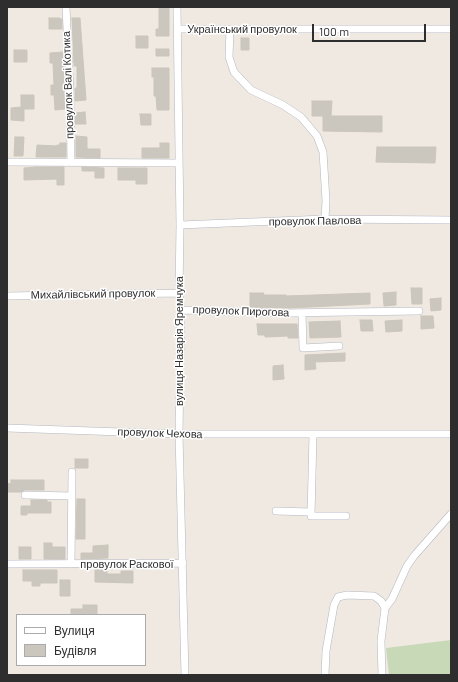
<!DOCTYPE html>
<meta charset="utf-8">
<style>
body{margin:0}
#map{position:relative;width:458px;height:682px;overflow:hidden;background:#efe9e1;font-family:Barlow,sans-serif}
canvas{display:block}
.frame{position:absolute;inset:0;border:8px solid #2e2e2e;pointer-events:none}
.legend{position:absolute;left:16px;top:614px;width:130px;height:52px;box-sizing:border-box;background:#fff;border:1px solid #ababab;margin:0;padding:5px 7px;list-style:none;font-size:12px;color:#2e2e2e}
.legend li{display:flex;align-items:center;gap:8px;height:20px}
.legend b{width:20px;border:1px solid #ababab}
.scale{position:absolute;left:312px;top:24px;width:114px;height:18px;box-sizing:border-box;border:2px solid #2e2e2e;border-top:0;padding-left:5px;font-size:12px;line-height:14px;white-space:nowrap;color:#2e2e2e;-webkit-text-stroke:3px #fff;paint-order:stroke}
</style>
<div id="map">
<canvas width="458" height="682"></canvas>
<div class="frame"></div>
<ul class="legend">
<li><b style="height:5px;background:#fff"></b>Вулиця</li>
<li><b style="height:11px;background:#cbc7bf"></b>Будівля</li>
</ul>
<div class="scale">100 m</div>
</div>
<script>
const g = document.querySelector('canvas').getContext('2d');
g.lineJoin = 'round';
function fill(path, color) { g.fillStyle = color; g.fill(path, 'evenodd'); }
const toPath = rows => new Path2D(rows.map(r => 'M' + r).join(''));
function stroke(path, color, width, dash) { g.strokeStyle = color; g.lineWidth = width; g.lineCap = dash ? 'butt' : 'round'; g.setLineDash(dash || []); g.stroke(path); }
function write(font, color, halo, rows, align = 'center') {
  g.font = font + ' Barlow,sans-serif'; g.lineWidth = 3; g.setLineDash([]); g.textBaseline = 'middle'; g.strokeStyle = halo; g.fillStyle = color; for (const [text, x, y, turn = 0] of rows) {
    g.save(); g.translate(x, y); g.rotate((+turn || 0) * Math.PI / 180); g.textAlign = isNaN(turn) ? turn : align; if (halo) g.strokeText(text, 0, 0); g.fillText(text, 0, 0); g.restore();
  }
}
const cemetery = toPath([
 [451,640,451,675,389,675,386,648]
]);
const building = toPath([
 [159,7,169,7,169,36,156,36,156,29,159,29,159,7],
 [49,18,60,18,60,19,62,19,62,29,49,29,49,18],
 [72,18,80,18,86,100,75,101,75,88,77,88,77,66,74,66,72,18],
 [136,36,148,36,148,48,136,48,136,36],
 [241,38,249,38,249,50,241,50,241,38],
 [156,49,169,49,169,56,156,56,156,49],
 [14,50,27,50,27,62,14,62,14,50],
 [63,52,65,109,55,110,54,95,51,95,51,85,54,85,53,63,50,63,50,53,63,52],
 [152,68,169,68,169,110,157,110,156,96,154,96,154,77,152,77,152,68],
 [21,95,34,95,34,109,24,109,24,121,11,120,11,108,21,107,21,95],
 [312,101,332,101,331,116,382,116,382,132,323,131,323,116,312,116,312,101],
 [85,112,86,124,75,124,75,113,85,112],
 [140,114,151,114,151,125,141,125,140,114],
 [76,136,87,137,87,149,100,149,100,158,76,157,76,136],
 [15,137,24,137,23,156,14,156,15,137],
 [60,143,66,143,66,157,36,157,37,145,57,146,57,145,60,145,60,143],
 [160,143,169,143,169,158,142,158,142,148,160,148,160,143],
 [377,147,436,147,435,163,376,162,377,147],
 [36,167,64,167,64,185,57,185,57,179,24,180,24,168,36,167],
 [82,167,104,168,104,178,95,178,95,171,82,171,82,167],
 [118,168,147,168,147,184,136,184,136,180,118,180,118,168],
 [411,288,422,288,422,304,412,304,411,288],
 [396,292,396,305,384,306,383,293,396,292],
 [250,293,264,293,263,295,286,295,286,296,370,293,370,304,289,308,250,307,250,293],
 [441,298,441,310,431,311,430,299,441,298],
 [421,316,433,316,434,328,421,329,421,316],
 [360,320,372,320,373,331,361,331,360,320],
 [402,320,402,331,386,332,385,321,402,320],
 [340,321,341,337,310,338,309,322,340,321],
 [257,324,297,324,298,338,288,338,288,336,265,337,265,335,258,335,257,324],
 [345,353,345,361,315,362,316,369,305,370,305,355,345,353],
 [283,365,284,379,273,380,273,366,283,365],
 [75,459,88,459,88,468,75,468,75,459],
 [11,480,44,480,44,490,25,490,21,492,7,492,7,483,11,484,11,480],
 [77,499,85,499,85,539,76,539,77,499],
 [31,500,47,500,47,502,51,502,51,513,27,513,27,515,21,515,21,506,31,506,31,500],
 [44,543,52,543,52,547,65,547,65,559,44,559,44,543],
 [108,545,108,558,81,559,81,553,93,553,93,546,108,545],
 [19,547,31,547,31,559,19,559,19,547],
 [95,568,107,568,107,574,121,574,121,571,133,571,133,583,95,582,95,568],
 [23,570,57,570,57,583,40,583,40,586,32,586,32,581,23,581,23,570],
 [60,580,70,580,70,596,60,596,60,580],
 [83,605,97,605,97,615,71,615,71,609,83,609,83,605]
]);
const minor = toPath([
 [66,7,70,92,71,162],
 [177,7,180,225,179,293,181,310,179,434,185,675],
 [178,29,451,29],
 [230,30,229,57,234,72,251,90,283,105,301,117,317,136,323,152,326,201,325,219],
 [7,162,179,163],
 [180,225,325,219,451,220],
 [7,296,179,293],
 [181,310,282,313,419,311],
 [302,313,303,348,339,346],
 [7,428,179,434,451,434],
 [313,434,311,516,346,516],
 [25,495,72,496],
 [276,511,311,512],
 [7,564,183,563],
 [71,564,72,472],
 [325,675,326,651,334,605,338,597,347,595,374,596,381,601,385,608],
 [382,675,381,641,385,608,392,599,407,566,414,556,451,514]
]);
const streetNames = [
 ["Український провулок",242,29],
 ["провулок Валі Котика",68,85,-92],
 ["провулок Павлова",315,221,-1],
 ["Михайлівський провулок",93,294,-1],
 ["провулок Пирогова",241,311,2],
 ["вулиця Назарія Яремчука",179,341,-90],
 ["провулок Чехова",160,433,2],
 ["провулок Раскової",127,564]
];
fill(cemetery, '#c8d9b8');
fill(building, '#cbc7bf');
stroke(building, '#cbc5ba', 1);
stroke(minor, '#b4b7c1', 8);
stroke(minor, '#fff', 7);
write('11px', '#2e2e2e', '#fff', streetNames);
</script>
